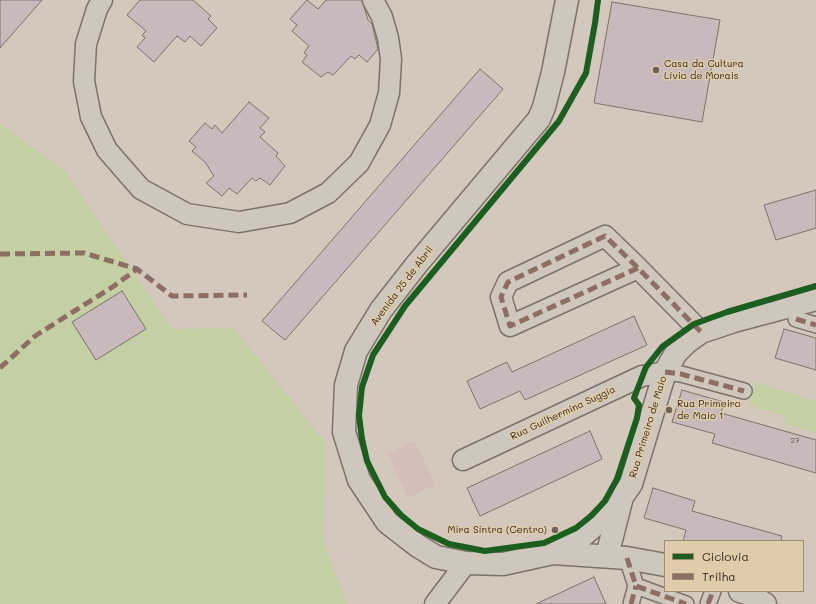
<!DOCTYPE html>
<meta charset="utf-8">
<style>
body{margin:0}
#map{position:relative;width:816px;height:604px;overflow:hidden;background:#d4c8bd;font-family:Mali,sans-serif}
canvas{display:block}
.legend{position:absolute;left:664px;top:540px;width:140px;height:52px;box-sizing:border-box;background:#dfccaa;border:1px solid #9d8b72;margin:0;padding:5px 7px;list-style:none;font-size:12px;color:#3b2a1e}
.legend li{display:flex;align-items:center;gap:8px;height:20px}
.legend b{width:20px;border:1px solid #9d8b72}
</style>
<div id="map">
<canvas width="816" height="604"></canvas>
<ul class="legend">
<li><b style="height:5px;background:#1b5e20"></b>Ciclovia</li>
<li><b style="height:5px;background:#8d6e63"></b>Trilha</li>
</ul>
</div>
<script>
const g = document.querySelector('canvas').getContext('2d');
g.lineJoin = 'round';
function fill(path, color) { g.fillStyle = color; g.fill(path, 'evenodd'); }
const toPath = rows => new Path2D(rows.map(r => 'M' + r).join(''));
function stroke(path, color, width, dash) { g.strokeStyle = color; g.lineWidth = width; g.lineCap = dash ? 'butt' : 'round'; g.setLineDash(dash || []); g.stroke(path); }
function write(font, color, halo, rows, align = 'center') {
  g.font = font + ' Mali,sans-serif'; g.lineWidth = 3; g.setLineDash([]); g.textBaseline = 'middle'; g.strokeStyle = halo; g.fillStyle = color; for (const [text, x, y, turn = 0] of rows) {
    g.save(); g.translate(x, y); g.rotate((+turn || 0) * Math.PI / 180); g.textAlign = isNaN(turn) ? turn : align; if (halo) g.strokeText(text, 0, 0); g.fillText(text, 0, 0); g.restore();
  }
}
const built = toPath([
 [415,441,435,485,408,498,388,454]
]);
const green = toPath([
 [0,124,65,171,172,329,234,328,325,442,323,540,347,604,0,604],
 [756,382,816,401,816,433,784,423,785,416,749,405]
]);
const building = toPath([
 [0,0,42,0,0,48,0,0],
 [140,0,193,0,211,16,208,19,217,28,201,46,190,36,185,42,177,36,154,62,137,47,145,38,142,35,146,31,127,15,140,0],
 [307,0,318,9,326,0,362,0,368,20,372,24,378,49,367,62,359,55,355,59,351,56,333,75,328,72,321,77,302,62,307,55,304,53,309,46,292,31,297,25,290,19,307,0],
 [612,2,720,20,702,122,594,103,612,2],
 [480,69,503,89,285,340,262,321,480,69],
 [249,102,269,118,260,128,265,132,260,137,278,153,276,156,285,166,270,185,260,178,256,181,252,178,237,194,229,188,222,196,206,183,214,176,205,162,192,151,196,147,189,141,205,123,212,129,215,125,222,133,249,102],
 [816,190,816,228,776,240,764,205,816,190],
 [122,291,146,329,96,360,72,322,122,291],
 [634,316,647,345,525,400,520,391,480,409,467,381,507,362,512,372,634,316],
 [784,329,816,338,816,370,775,358,784,329],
 [682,390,724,402,721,413,816,440,816,473,712,443,715,434,672,422,682,390],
 [590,431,602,459,480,516,467,488,590,431],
 [653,488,695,501,692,511,782,536,781,541,683,541,686,530,644,518,653,488],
 [594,577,606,604,536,604,594,577]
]);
const pedestrian = toPath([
 [796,319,816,325],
 [665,372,681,374,744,391],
 [627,558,636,586,686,604],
 [631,604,636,586],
 [708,604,713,591]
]);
const minor = toPath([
 [102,0,97,9,86,44,84,81,91,117,107,150,141,189,187,214,239,222,290,213,328,193,359,163,380,125,389,93,391,59,388,38,382,17,373,0],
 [638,268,510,326,501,297,508,282,605,236,638,268,701,332],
 [463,460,642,376,665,372],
 [435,604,466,563]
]);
const tertiary = toPath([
 [567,0,553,72,544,107,539,119,417,264,381,310,356,351,346,385,344,432,359,480,387,522,418,546,436,557,466,563,503,564,553,553,627,558,665,565],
 [553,553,580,538,602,519,620,499],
 [607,556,622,497,631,484,665,372,676,353,687,342,701,332,734,321,816,299],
 [740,591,749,594,765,604]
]);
const quiet = toPath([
 [0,254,84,253,137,269,172,296,247,295],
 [638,268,510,326,501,297,508,282,605,236,638,268,701,332],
 [796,319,816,325],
 [0,368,35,336,114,286,137,269],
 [665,372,681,374,744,391],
 [627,558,636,586,686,604],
 [631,604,636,586],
 [708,604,713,591]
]);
const cycleway = toPath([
 [598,0,595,23,586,73,559,121,405,306,373,355,362,387,359,416,362,439,367,461,385,497,401,515,418,529,449,544,485,551,544,543,576,528,591,516,605,501,617,479,637,418,639,405,634,398,646,367,662,347,694,324,727,312,816,286]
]);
const markers = [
 [656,70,4,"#716156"],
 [669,410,4,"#716156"],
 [555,530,4,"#716156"]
];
const numberNames = [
 ["27",795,441]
];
const poiNames = [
 ["Casa da Cultura",664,64],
 ["Lívio de Morais",664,76],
 ["Rua Primeiro",677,404],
 ["de Maio 1",677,416],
 ["Mira Sintra (Centro)",547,530,"right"]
];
const streetNames = [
 ["Avenida 25 de Abril",402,286,-53],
 ["Rua Guilhermina Suggia",563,413,-25],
 ["Rua Primeiro de Maio",648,427,-73]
];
fill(built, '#d3beb8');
fill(green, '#c4d0a4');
fill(building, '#c8babc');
stroke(building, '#7b726a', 1);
stroke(pedestrian, '#7b726a', 18);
stroke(minor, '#7b726a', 23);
stroke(tertiary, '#7b726a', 25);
stroke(pedestrian, '#cfc7bb', 15);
stroke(minor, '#cfc7bb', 20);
stroke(tertiary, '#cfc7bb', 22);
stroke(quiet, '#8d6e63', 5, [10, 5]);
stroke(cycleway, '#1b5e20', 6);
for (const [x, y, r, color] of markers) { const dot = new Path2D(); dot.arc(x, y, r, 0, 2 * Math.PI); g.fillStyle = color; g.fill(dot); stroke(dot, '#dfccaa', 1.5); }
write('8px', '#605048', null, numberNames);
write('10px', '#3b2a1e', '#dfccaa', poiNames, 'left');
write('10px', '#3b2a1e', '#dfccaa', streetNames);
</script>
